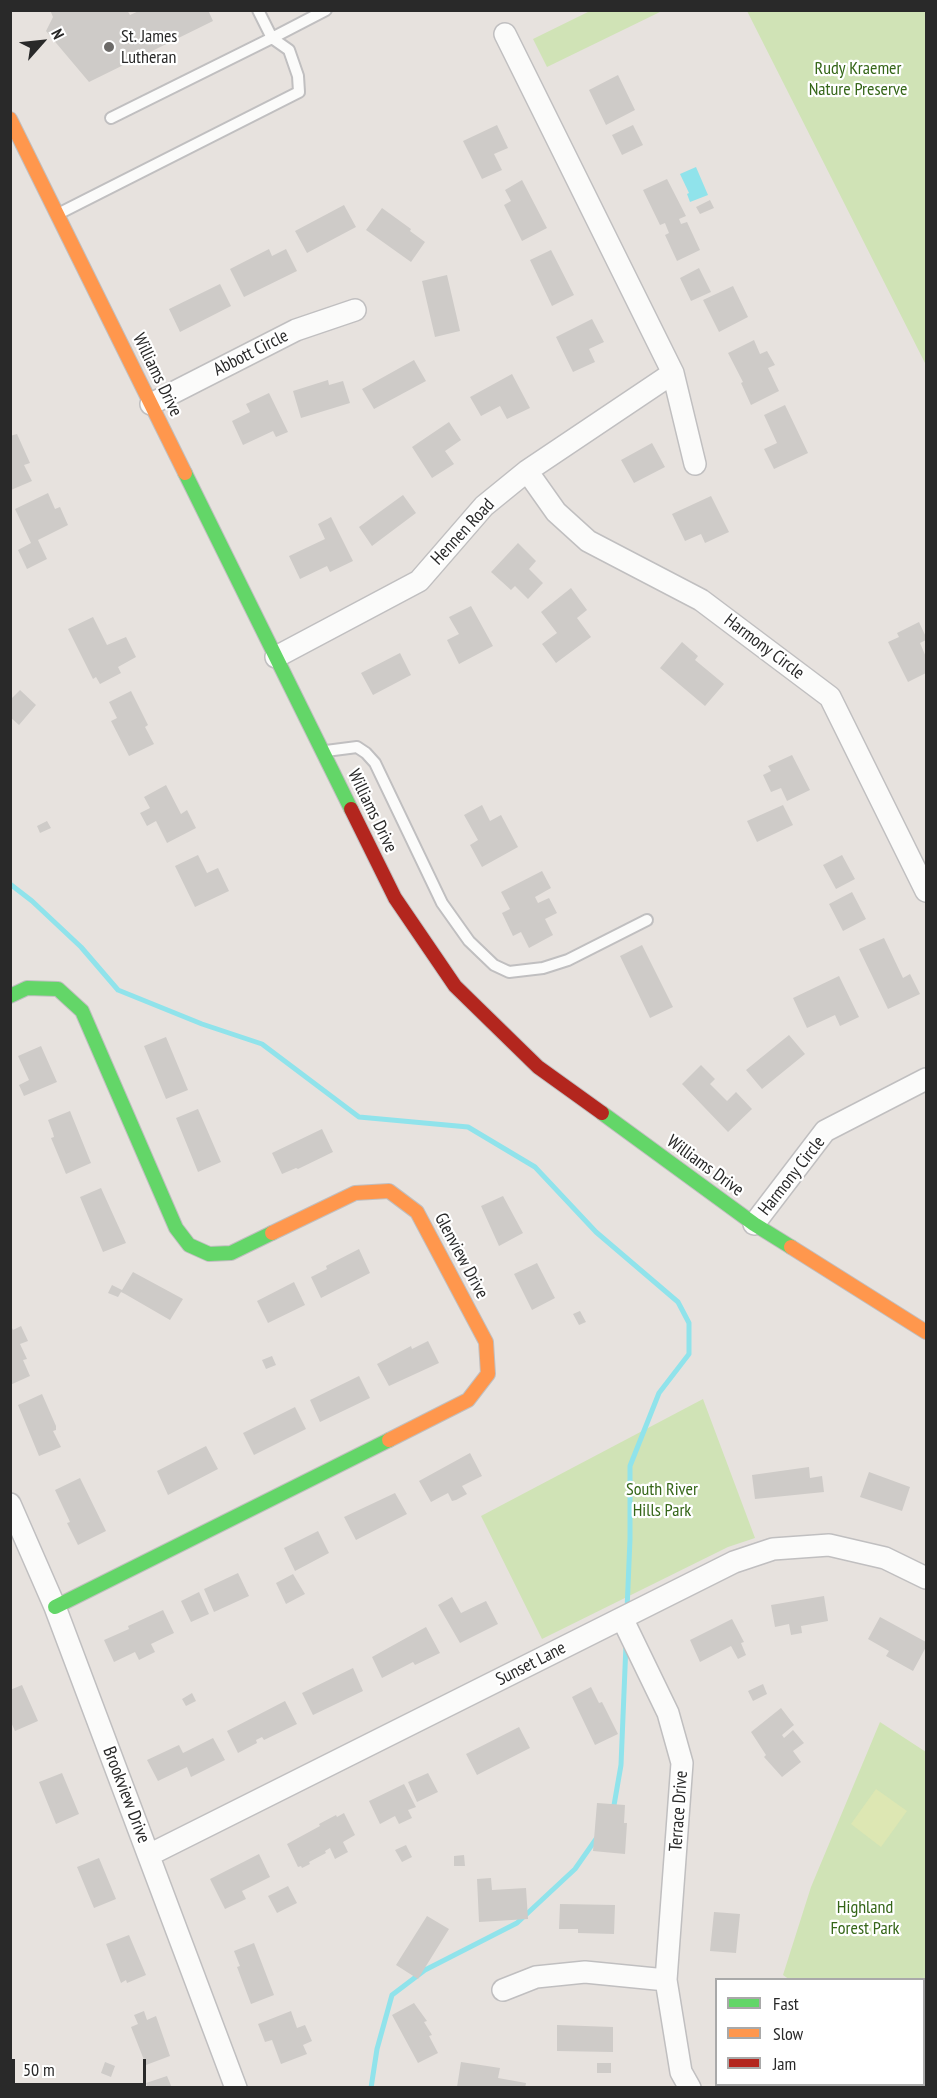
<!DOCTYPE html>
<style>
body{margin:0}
#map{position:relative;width:937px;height:2098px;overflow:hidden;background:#e7e2de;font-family:"PT Sans Narrow",sans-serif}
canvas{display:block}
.frame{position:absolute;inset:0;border:12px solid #292929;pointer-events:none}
.legend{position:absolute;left:715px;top:1978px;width:210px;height:108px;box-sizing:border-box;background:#fff;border:2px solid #a9a9a9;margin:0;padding:8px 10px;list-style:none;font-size:18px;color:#292929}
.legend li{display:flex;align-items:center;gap:12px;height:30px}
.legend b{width:30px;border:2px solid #a9a9a9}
.north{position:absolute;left:12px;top:12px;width:60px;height:60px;-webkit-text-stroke:4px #fff;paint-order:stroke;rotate:63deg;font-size:16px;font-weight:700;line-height:24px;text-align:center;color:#292929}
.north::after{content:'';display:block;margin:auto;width:21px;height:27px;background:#292929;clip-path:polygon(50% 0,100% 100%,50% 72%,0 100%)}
.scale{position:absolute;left:12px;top:2059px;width:134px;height:27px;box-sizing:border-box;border:3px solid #292929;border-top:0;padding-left:8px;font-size:18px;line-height:21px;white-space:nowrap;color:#292929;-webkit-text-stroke:4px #fff;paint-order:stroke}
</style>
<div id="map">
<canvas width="937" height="2098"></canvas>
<div class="frame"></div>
<ul class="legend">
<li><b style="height:8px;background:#63d668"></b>Fast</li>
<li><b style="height:8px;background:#ff974d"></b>Slow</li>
<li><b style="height:8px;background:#b3261e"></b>Jam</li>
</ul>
<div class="north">N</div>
<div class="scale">50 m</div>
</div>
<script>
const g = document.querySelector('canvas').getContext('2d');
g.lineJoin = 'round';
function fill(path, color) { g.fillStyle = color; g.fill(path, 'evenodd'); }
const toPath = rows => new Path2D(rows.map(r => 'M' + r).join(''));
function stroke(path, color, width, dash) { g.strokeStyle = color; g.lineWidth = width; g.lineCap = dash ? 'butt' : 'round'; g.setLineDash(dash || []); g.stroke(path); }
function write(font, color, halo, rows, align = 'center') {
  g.font = font + ' "PT Sans Narrow",sans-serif'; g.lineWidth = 4.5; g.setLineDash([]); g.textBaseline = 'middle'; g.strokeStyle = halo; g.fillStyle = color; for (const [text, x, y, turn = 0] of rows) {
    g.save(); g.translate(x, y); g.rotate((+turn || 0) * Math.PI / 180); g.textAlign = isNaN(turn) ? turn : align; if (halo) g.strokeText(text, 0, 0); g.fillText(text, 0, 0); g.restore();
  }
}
const green = toPath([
 [592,10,662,11,547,67,533,39],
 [747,11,926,11,926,365],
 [703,1399,755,1538,728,1547,542,1639,481,1516],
 [880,1722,926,1752,926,2073,924,2071,924,1980,790,1980,783,1975,811,1887]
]);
const pitch = toPath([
 [876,1789,907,1811,881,1847,851,1824]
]);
const water = toPath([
 [696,167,708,195,690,202,687,194,689,193,680,174]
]);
const stream = toPath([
 [10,884,32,901,81,947,118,990,202,1024,262,1044,359,1117,468,1127,535,1167,596,1232,678,1302,689,1323,689,1354,659,1393,630,1466,630,1539,627,1610],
 [613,1811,621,1765,626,1644],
 [371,2088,377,2049,392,1995,425,1970,517,1923,575,1869,596,1839]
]);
const building = toPath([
 [50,10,127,10,130,15,141,10,208,10,213,21,89,82,46,31,53,17],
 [618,75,635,110,606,125,589,90],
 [497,125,508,148,494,154,502,170,482,179,463,141],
 [633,125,643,145,622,155,612,135],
 [667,179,686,216,679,219,681,224,687,222,700,250,677,261,665,235,669,233,665,223,660,225,643,190],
 [522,180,547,228,522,241,504,205,511,201,505,190],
 [710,200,714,208,700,214,696,207],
 [344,205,356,227,307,253,295,231],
 [382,208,411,229,410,231,425,242,411,262,366,230],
 [269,249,272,256,286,249,297,271,244,297,230,269],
 [551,250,574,295,552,306,530,260],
 [699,268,711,292,691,301,680,278],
 [447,275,460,331,435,337,422,281],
 [220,284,231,306,180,332,169,309],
 [733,286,748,317,719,332,703,300],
 [592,319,604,342,589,349,595,362,573,372,556,337],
 [754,340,760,354,767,351,775,365,768,368,779,391,751,405,741,383,743,382,728,353],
 [414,360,426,381,374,409,362,389],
 [512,374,530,408,507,419,500,406,481,416,470,397],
 [328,380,329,385,343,381,350,403,301,418,293,391],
 [269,393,288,432,276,437,273,431,243,445,232,421,250,412,246,404],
 [785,405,808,453,774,469,764,449,777,443,764,415],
 [449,422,461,440,445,451,454,464,432,478,412,447],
 [17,434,30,463,24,465,32,481,11,490,10,436],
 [652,443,665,467,634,483,621,460],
 [48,493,55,509,60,507,68,525,38,540,47,559,27,569,18,550,31,543,15,509],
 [403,495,416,513,372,546,359,527],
 [711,496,729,532,705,543,701,534,685,541,672,514],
 [331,517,353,561,330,572,327,566,300,579,289,556,325,539,318,524],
 [518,543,536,561,529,569,543,583,528,599,515,586,511,590,491,572],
 [571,588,587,610,577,618,591,637,556,663,542,644,557,633,541,612],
 [471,606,493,646,459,664,447,640,459,634,449,617],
 [93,617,107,645,126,637,136,657,118,667,121,673,100,684,96,677,93,679,68,629],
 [919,622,926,637,926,640,920,643,926,657,926,673,908,682,888,642,899,637,897,633],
 [682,642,698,656,695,660,724,684,705,706,660,668],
 [400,653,411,675,373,695,361,673],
 [20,690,36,705,19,725,10,717,10,700],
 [131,691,148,725,145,727,154,744,129,756,111,721,117,718,109,702],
 [792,755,810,790,787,801,781,788,771,792,763,775,771,771,768,766],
 [166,785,181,814,187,810,196,828,167,843,156,821,147,826,140,813,150,808,144,797],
 [482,805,490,821,501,815,518,847,482,867,470,845,478,840,464,815],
 [783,805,793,825,757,842,747,821],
 [47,821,51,828,40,833,37,826],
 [198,855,207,873,218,868,229,891,195,907,175,866],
 [842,855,855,879,836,889,823,865],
 [542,871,551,888,535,897,538,903,549,898,557,913,545,919,553,935,529,948,521,932,513,936,502,913,510,909,501,892],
 [852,892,866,919,843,931,829,904],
 [884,938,903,978,910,974,920,994,888,1009,859,949],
 [642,945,673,1007,650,1018,620,956],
 [839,976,859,1017,840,1026,835,1015,807,1028,793,998],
 [789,1035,805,1054,762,1089,746,1070],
 [166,1037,188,1090,166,1099,144,1046],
 [41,1046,57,1082,24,1096,19,1085,29,1080,18,1056],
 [701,1065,715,1079,710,1084,727,1101,736,1092,752,1109,728,1132,682,1084],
 [198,1109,221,1162,198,1172,176,1118],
 [70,1111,91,1163,66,1174,51,1138,54,1137,53,1133,48,1120],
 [322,1129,333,1152,298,1169,296,1168,282,1174,272,1153],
 [101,1188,126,1243,103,1252,80,1197],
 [503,1196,523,1233,499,1246,481,1206],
 [359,1249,370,1273,321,1298,311,1277,327,1269,326,1266],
 [537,1263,555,1298,532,1310,514,1274],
 [133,1272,183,1299,170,1320,125,1294,121,1292,118,1297,108,1293,112,1285,122,1290],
 [294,1282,305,1305,268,1323,257,1301],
 [580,1311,586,1322,579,1325,573,1314],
 [10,1324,13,1330,21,1326,28,1341,20,1344,27,1359,23,1360,30,1376,10,1385],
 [428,1341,439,1363,389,1386,377,1364,411,1346,412,1349],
 [272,1356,276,1365,266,1369,262,1360],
 [359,1376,370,1398,320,1422,310,1400],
 [42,1394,56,1426,56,1430,53,1431,61,1447,39,1456,18,1405],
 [295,1407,306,1429,254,1455,243,1433],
 [206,1446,218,1469,168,1495,157,1471],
 [470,1453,482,1476,462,1486,467,1494,456,1500,452,1501,448,1493,431,1502,419,1481],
 [809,1467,810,1478,822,1476,824,1492,755,1499,752,1475],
 [869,1472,910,1487,902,1511,860,1497],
 [80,1478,106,1531,78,1545,67,1523,70,1522,55,1490],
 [395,1493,407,1514,356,1540,344,1517],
 [318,1531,329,1553,295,1571,284,1548],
 [238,1573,249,1596,214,1612,204,1589],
 [293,1574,305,1594,286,1604,276,1583],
 [199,1592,209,1614,191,1622,181,1601],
 [824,1596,828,1621,801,1626,802,1633,791,1635,789,1624,775,1627,771,1605],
 [452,1597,461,1613,486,1601,498,1624,460,1643,438,1605],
 [163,1610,174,1633,151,1644,155,1652,139,1660,135,1652,114,1662,104,1640,129,1629,128,1626],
 [880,1617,926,1642,926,1647,913,1671,886,1656,889,1651,868,1639],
 [732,1619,744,1642,741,1643,746,1655,738,1659,731,1646,700,1662,690,1640],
 [426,1627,440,1653,415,1665,413,1662,382,1678,372,1657],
 [353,1668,363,1691,313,1715,302,1693],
 [763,1684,767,1694,753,1701,748,1691],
 [22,1685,38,1721,15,1731,10,1720,10,1690],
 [591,1687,599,1703,602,1702,618,1734,595,1745,572,1697],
 [192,1693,196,1701,186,1706,182,1699],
 [285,1701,297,1724,264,1740,262,1737,256,1740,257,1743,238,1753,227,1731],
 [781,1708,794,1725,782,1735,784,1738,793,1730,804,1743,793,1751,801,1762,782,1777,764,1757,766,1755,751,1732],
 [519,1727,530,1748,477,1775,466,1754],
 [213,1738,225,1760,191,1777,187,1767,158,1781,147,1760,179,1745,183,1753],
 [62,1773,79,1814,56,1824,39,1782],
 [428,1773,438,1792,417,1802,408,1782],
 [404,1784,416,1807,408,1810,412,1818,399,1824,395,1816,380,1824,369,1801],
 [597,1803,625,1805,624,1823,627,1823,625,1854,593,1851],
 [344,1813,355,1835,343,1842,348,1852,335,1859,330,1848,325,1851,326,1853,309,1862,310,1864,302,1868,301,1866,298,1867,287,1844,320,1826,319,1824,336,1815,337,1817],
 [406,1845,412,1857,402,1862,395,1850],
 [259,1854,270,1877,242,1891,246,1899,225,1909,210,1879],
 [464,1855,465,1866,454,1866,454,1856],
 [99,1858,116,1899,94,1908,77,1867],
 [491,1878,492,1890,526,1888,528,1919,479,1922,477,1879],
 [288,1886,297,1903,277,1913,268,1896],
 [560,1904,615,1905,614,1934,578,1933,578,1929,559,1929],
 [714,1912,740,1914,736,1953,710,1951],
 [427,1916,449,1929,418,1979,396,1965],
 [129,1935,146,1975,127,1983,126,1980,121,1983,106,1944],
 [254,1943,274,1995,251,2004,237,1967,240,1966,234,1951],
 [414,2003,427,2021,424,2022,432,2035,429,2036,438,2053,418,2063,392,2015],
 [144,2011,147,2020,156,2016,170,2056,146,2065,131,2027,138,2024,134,2015],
 [291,2011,297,2028,305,2025,312,2041,303,2045,307,2054,281,2064,272,2040,265,2042,258,2024],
 [557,2025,613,2027,613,2052,557,2051],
 [105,2062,115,2066,111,2077,101,2073],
 [461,2062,500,2068,498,2078,526,2083,525,2088,457,2087],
 [597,2063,611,2063,611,2073,597,2073],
 [167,2076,172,2088,148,2088,146,2083]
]);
const lane = toPath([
 [258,10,272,38,326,10],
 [58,214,299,92,298,76,289,50,272,38,111,118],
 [326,751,357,747,366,753,375,763,442,903,469,941,494,965,509,972,543,968,568,960,647,920]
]);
const street = toPath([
 [505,34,673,373,695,464],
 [151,404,296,330,355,310],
 [527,471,556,512,588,541,701,600,830,697,926,891],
 [276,657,419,581,484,506,527,471,673,373],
 [754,1224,825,1131,926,1079],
 [10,1504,55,1607,236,2088],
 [622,1618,668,1713,682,1763,666,1980,681,2072,690,2088],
 [149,1855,734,1562,773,1549,829,1545,885,1558,926,1578],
 [503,1990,536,1977,585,1972,666,1980]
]);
const fast = toPath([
 [185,473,351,809],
 [10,996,27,988,58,989,82,1011,176,1228,189,1245,209,1254,231,1253,272,1233],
 [602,1113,754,1224,791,1247],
 [55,1607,389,1440]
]);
const slow = toPath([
 [10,119,185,473],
 [272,1233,355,1193,389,1191,417,1212,486,1342,488,1374,468,1400,389,1440],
 [791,1247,926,1332]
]);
const jam = toPath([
 [351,809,395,898,455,986,538,1067,602,1113]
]);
const markers = [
 [109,47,6,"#6c6a68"]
];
const poiNames = [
 ["St. James",121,37],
 ["Lutheran",121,58]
];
const parkNames = [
 ["Rudy Kraemer",858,69],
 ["Nature Preserve",858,90],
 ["South River",662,1490],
 ["Hills Park",662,1511],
 ["Highland",865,1908],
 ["Forest Park",865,1929]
];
const streetNames = [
 ["Abbott Circle",251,353,-27],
 ["Williams Drive",157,375,64],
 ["Hennen Road",463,532,-47],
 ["Harmony Circle",764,647,37],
 ["Williams Drive",372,811,64],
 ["Williams Drive",705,1166,36],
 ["Harmony Circle",792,1176,-52],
 ["Glenview Drive",461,1256,62],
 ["Sunset Lane",531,1664,-27],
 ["Brookview Drive",126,1795,69],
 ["Terrace Drive",679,1811,-86]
];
fill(green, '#d0e3b6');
fill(pitch, '#dde7b3');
fill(water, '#90e3eb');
stroke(stream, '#90e3eb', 5);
fill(building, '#cecbc8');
stroke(lane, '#c0bfc0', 14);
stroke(street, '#c0bfc0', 24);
stroke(fast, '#c0bfc0', 16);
stroke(slow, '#c0bfc0', 16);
stroke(jam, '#c0bfc0', 16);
stroke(lane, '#fbfbfa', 10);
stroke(street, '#fbfbfa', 21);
stroke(fast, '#63d668', 14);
stroke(slow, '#ff974d', 14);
stroke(jam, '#b3261e', 14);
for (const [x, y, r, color] of markers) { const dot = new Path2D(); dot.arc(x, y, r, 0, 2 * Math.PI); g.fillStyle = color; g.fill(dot); stroke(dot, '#fff', 2); }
write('18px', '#292929', '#fff', poiNames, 'left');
write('18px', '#356618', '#fff', parkNames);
write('18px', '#292929', '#fff', streetNames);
</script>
